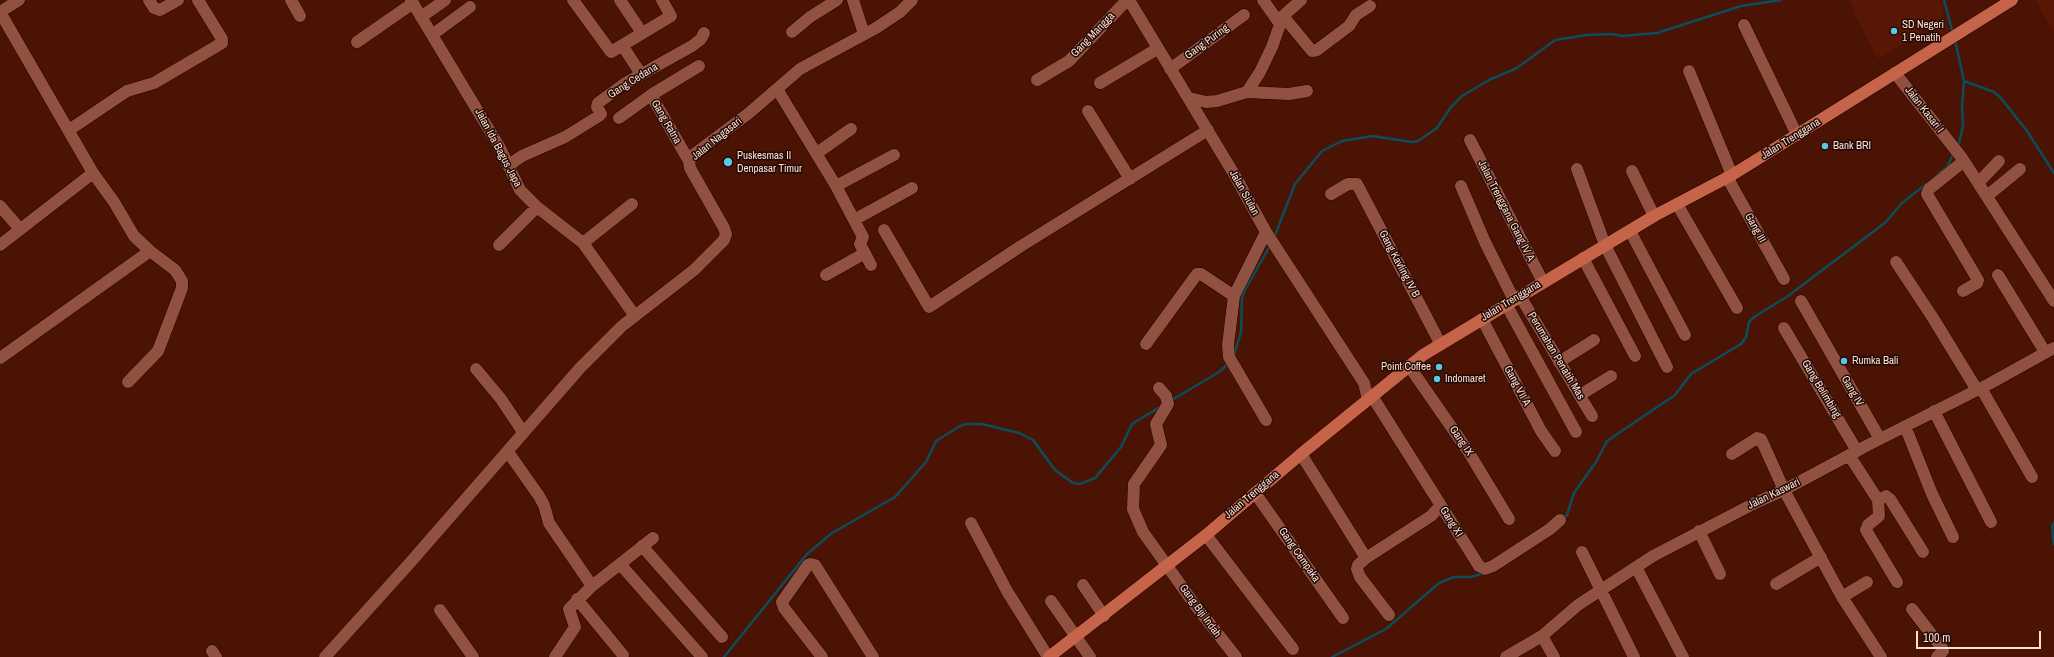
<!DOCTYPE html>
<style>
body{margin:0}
#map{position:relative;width:2054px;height:657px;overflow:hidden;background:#4b1303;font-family:"Archivo Narrow",sans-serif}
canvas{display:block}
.scale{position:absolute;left:1916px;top:631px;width:125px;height:18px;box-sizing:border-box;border:2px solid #fddfd6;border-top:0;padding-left:5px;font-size:12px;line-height:14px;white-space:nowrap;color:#fddfd6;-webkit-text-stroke:3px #210904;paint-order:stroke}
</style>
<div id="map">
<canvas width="2054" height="657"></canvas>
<div class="scale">100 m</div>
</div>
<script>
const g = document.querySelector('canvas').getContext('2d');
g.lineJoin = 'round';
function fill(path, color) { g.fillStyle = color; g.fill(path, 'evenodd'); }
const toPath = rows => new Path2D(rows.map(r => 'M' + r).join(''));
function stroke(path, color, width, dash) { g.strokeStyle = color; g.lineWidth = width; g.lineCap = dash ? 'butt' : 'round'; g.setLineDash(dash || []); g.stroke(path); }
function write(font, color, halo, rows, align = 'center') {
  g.font = font + ' "Archivo Narrow",sans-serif'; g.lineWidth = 3; g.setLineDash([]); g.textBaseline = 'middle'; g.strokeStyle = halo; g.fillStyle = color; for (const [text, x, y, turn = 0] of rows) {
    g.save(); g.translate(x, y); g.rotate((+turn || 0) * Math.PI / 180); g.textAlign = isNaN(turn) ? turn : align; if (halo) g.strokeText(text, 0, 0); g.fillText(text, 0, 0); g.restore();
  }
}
const built = toPath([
 [1849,0,1940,0,1944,8,1942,10,1949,32,1935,40,1928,29,1878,59,1853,12,1854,10],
 [2035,0,2054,0,2054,32]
]);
const stream = toPath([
 [1944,0,1953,34],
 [1955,40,1964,81,1962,107,1963,126,1958,147],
 [1964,81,1994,92,2000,97,2027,131,2054,173],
 [1938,174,1947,167,1954,153],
 [1274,238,1295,184,1322,151,1342,141,1373,136,1411,142,1418,141,1437,128,1451,107,1462,96,1489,80,1517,68,1555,40,1587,35,1612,34,1622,36,1657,33,1741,6,1781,0],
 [1234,355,1241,332,1242,298,1245,290,1271,244],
 [1172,400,1219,372,1229,363],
 [1563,519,1567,515,1574,493,1596,462,1607,441,1675,395,1691,374,1741,344,1746,337,1749,322,1754,317,1788,296,1886,222,1901,204,1926,184],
 [2054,523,2052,526,2054,544],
 [724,657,807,554,832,533,895,497,926,462,936,441,960,426,967,424,982,424,1019,433,1033,440,1055,470,1073,483,1080,484,1095,478,1121,447,1132,424,1160,407],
 [1332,657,1386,629,1439,583,1454,577,1471,577,1484,573]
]);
const minor = toPath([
 [149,0,154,8,160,10,178,0],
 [291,0,300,16],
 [411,0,500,148,520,190,537,207,583,243,635,316],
 [573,0,611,52,671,16,662,0],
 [620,0,642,33],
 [853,0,864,34],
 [1129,0,1234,174,1266,232,1364,383,1368,399],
 [1263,0,1280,24],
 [0,12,93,173,114,202,134,236,150,251,175,270,182,281,182,288,158,351,128,382],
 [0,12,19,0],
 [1283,16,1301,0],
 [421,17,445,0],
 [1744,25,1797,135],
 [792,32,810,17,837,0],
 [432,35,470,7],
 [357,42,413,3],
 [622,45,641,74],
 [1170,69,1244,15],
 [1689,71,1732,175],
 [1895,73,1962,158,2054,301],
 [1037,80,1069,61,1127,0],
 [1100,83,1157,49],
 [777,89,836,186,863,237,860,244,871,265],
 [1247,92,1289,94,1307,91],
 [651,95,699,66],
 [1189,98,1206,102,1217,101,1247,92,1260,72,1272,47,1283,16,1312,51,1317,50,1349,26,1356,15,1370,6],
 [1088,111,1130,179],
 [619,118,651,95,689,161],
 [69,130,127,91,154,83,222,43,222,39,198,0],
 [1470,140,1543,282],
 [817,153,851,129],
 [509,165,522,156,565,137,599,116,601,114,597,107,598,103,624,84,692,46,701,39,704,33],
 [1577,169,1605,245,1667,367],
 [1632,171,1654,216],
 [1727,177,1784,279],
 [1979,182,1999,161],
 [836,186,894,155],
 [1461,186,1485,242,1514,300],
 [1331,194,1348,184,1357,184,1440,343],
 [1987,196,2020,169],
 [1677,204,1737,308],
 [0,206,20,229],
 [854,220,912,188],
 [884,230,929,307,1021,246,1208,130],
 [1630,231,1685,335],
 [583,243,632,204],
 [0,245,93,173],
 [499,245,537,207],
 [1583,258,1635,356],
 [1896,262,1933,318,1977,390],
 [826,275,865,253],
 [1998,275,2045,352],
 [1963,291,1977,283,1978,280,1927,194,1929,189,1964,161],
 [1234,296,1228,345,1229,357,1266,420],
 [1520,296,1592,416],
 [1801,301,1880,439],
 [1506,304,1576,432],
 [1482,319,1541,431,1555,451],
 [1784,328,1857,451],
 [1146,344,1197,274,1201,274,1234,296,1266,232],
 [0,358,150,251],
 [1559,362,1594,340],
 [1409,366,1468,451,1509,519],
 [476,369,501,399,523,432],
 [1159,388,1166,396,1168,404,1156,424,1161,445,1134,484,1133,509,1143,532,1195,605,1236,657],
 [1981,388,2032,477],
 [1580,395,1611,376],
 [1372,396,1479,566,1485,569,1493,566,1550,529,1560,520],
 [1934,411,1991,522],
 [1905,426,1932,494,1953,537],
 [508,452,539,496,544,505,549,523,592,586,569,609,575,627,555,657],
 [1301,454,1366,558],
 [1732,454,1757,438,1761,439,1784,490,1842,597,1881,657],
 [1849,455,1878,500,1879,516,1868,525,1866,530,1897,582],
 [1255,493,1343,618],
 [1878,500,1886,496,1890,499,1923,552],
 [971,523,1007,591,1048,657],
 [1699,531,1720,574],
 [1206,535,1293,649],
 [642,546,722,637],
 [1582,552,1634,657],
 [620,564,702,657],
 [1636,567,1683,657],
 [1776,584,1821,557],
 [1083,585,1104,616],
 [592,586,653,538],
 [1842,597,1867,582],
 [577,599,623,655],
 [1051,601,1090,657],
 [1912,609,1942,648,1943,651,1937,657],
 [440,610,473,657],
 [1389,615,1360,577,1357,569,1358,565,1366,558,1431,516,1440,506],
 [1542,636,1554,657],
 [212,651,216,657],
 [325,657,408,565,580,368,622,326,694,270,724,240,726,234,724,228,690,168,689,161,693,155,749,113,800,69,876,28,900,12,912,0],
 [822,657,784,608,782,602,808,565,811,564,815,565,873,657],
 [1506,657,1542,636,1578,605,1653,556,1755,503,1784,490,1868,445,1989,384,2054,348]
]);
const major = toPath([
 [1049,657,1206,535,1301,454,1423,355,1654,216,1732,175,1769,152,2012,0]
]);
const markers = [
 [1894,31,4,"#58c8e4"],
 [1825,146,4,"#58c8e4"],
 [728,162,5,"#58c8e4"],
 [1844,361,4,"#58c8e4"],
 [1439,367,4,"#58c8e4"],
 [1437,379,4,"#58c8e4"]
];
const poiNames = [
 ["SD Negeri",1902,25],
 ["1 Penatih",1902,38],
 ["Bank BRI",1833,146],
 ["Puskesmas II",737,156],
 ["Denpasar Timur",737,169],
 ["Rumka Bali",1852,361],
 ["Point Coffee",1431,367,"right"],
 ["Indomaret",1445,379]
];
const streetNames = [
 ["Gang Mangga",1093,35,-46],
 ["Gang Puring",1207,42,-36],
 ["Gang Cedana",633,81,-32],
 ["Jalan Kasari I",1924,110,52],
 ["Gang Ratna",666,122,60],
 ["Jalan Nagasari",717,139,-39],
 ["Jalan Trenggana",1791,139,-32],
 ["Jalan Ida Bagus Japa",498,148,62],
 ["Jalan Siulan",1244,193,61],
 ["Jalan Trenggana Gang IV A",1506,211,63],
 ["Gang III",1755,228,61],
 ["Gang Kavling IV B",1399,264,62],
 ["Jalan Trenggana",1511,301,-31],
 ["Perumahan Penatih Mas",1556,356,59],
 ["Gang VII A",1517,386,62],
 ["Gang Belimbing",1821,389,59],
 ["Gang IV",1852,391,60],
 ["Gang IX",1461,441,56],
 ["Jalan Kaswari",1774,494,-26],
 ["Jalan Trenggana",1252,495,-40],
 ["Gang XI",1451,522,58],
 ["Gang Cempaka",1299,555,55],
 ["Gang Biji Indah",1200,611,54]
];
fill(built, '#571704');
stroke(stream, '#0c4d5b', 2.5);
stroke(minor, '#290100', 13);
stroke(major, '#290100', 13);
stroke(minor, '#905140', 12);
stroke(major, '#c56449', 12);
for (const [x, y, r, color] of markers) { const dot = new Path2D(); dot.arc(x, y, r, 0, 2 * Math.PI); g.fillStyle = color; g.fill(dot); stroke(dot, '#210904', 1.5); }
write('11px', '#fddfd6', '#210904', poiNames, 'left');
write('11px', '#fddfd6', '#210904', streetNames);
</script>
